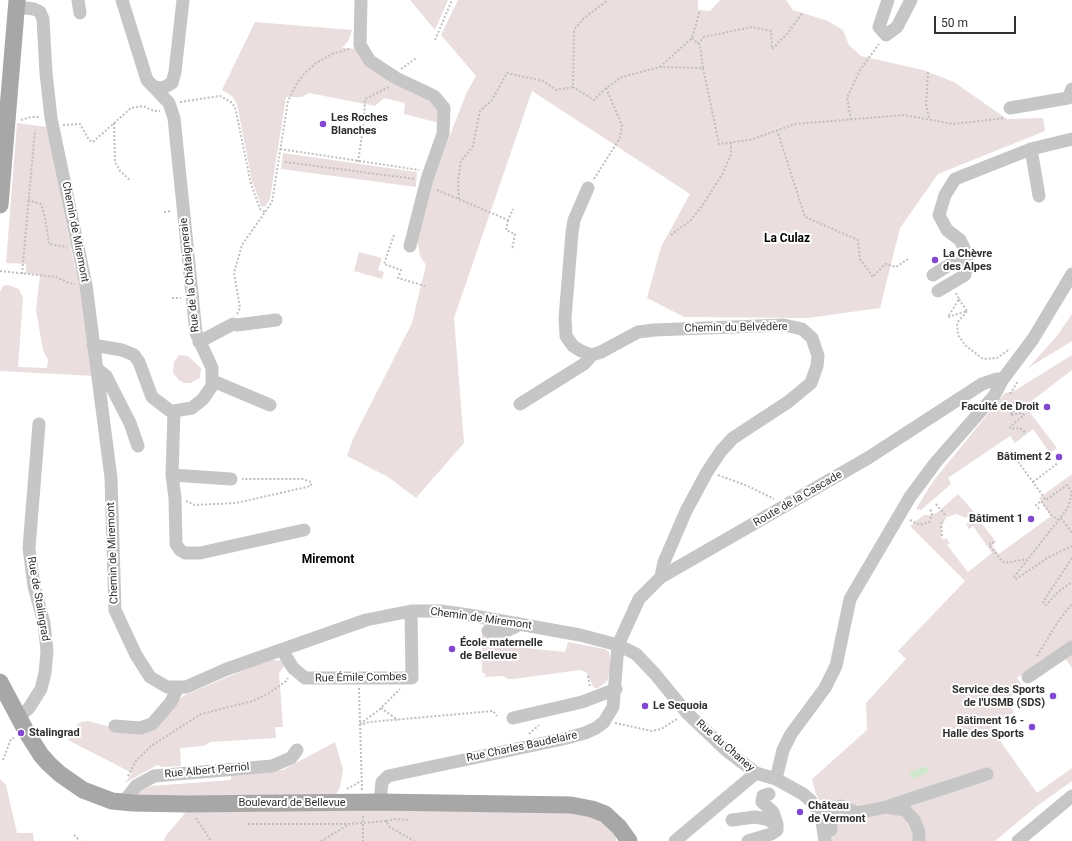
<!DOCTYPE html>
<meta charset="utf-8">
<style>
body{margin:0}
#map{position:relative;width:1072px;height:841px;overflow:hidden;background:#fff;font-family:Roboto,sans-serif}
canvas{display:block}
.scale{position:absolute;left:934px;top:16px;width:82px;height:18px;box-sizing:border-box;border:2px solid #2f2f2f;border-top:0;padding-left:5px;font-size:12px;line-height:14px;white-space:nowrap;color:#2f2f2f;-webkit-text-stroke:3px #fff;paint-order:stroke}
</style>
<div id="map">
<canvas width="1072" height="841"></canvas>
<div class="scale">50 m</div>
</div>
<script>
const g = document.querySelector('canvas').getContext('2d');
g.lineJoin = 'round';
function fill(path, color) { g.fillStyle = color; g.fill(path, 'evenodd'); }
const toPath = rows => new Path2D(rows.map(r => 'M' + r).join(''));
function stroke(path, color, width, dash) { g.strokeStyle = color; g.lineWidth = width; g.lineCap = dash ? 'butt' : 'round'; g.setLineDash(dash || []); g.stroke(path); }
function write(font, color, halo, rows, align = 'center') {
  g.font = font + ' Roboto,sans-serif'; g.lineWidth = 4; g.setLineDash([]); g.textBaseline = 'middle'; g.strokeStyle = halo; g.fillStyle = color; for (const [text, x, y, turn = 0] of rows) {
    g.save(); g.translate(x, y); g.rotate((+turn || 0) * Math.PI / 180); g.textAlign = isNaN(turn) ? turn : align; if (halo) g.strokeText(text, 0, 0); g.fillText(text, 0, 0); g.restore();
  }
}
const green = toPath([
 [410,0,448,0,435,30],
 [458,0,698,0,698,10,710,11,720,0,786,0,793,10,828,21,843,30,849,45,861,56,923,70,954,82,1007,119,1043,118,1045,131,938,174,900,228,880,308,808,318,684,317,647,298,661,247,690,194,532,91,454,318,464,443,416,498,388,477,347,456,353,439,412,323,426,265,420,256,417,237,430,187,466,94,476,76,441,35],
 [255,22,352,30,349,40,342,48,359,49,367,67,373,71,430,100,440,111,439,123,404,114,405,103,384,98,375,106,309,93,302,97,286,97,270,199,265,207,261,206,252,181,237,104,232,96,222,90],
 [17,123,47,127,75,268,80,279,95,376,0,371,0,292,3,286,8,285,19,289,23,298,18,367,47,368,48,360,43,350,36,310,40,275,26,273,26,264,6,263],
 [283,153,417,172,416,187,281,169],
 [359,252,382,258,378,270,384,272,382,279,354,271],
 [1072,314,1072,341,1028,368,1057,336],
 [179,355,188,356,201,368,200,378,191,383,184,383,179,380,173,373,174,362],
 [1072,355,1072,370,1025,406,1057,448,1050,453,1033,429,1015,443,1010,436,948,478,951,484,921,510,916,509,934,480,1005,393,1014,391],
 [1072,474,1072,668,1059,650,1017,678,1023,687,1005,700,1014,712,991,728,1037,793,1072,768,1072,781,1037,806,995,841,827,841,827,814,816,794,812,779,867,730,866,703,906,659,898,651,965,581,910,526,924,515,931,515,938,512,958,494,974,512,966,518,957,514,947,517,942,525,941,537,944,540,946,538,950,543,947,545,968,572,992,553,973,526,969,529,966,524,976,516,996,542,992,545,999,554,1051,516,1039,498],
 [482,632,502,634,516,642,516,647,565,652,568,642,605,649,609,652,610,657,610,673,607,681,598,688,594,688,586,672,580,670,513,679,508,679,503,676,484,677,486,675,482,672],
 [273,660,283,661,286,664,279,673,283,727,275,727,276,738,211,742,203,746,180,748,181,766,162,767,157,765,125,783,132,773,68,740,77,725,81,722,88,721,118,729,135,731,185,695,254,666],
 [335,742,343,769,340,787,335,796,136,796,136,793,151,786,231,780,231,774,283,770],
 [0,779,6,785,17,833,33,833,34,841,0,841],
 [572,807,615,826,616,841,164,841,165,837,186,812]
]);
const water = toPath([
 [925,766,929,770,927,772,928,773,912,779,909,772]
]);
const path = toPath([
 [692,38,700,45,703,68],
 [435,40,452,0],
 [698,44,704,37,752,27,771,31,772,49,787,34,803,12],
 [660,67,692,38,700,10],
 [401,69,416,58],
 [928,72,926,104,929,119],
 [606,88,594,100,573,87,574,30,584,18,608,0],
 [180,102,220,96,231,102,235,107,238,121,251,184,260,209,265,212],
 [21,120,31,117,40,117],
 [851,120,847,98,860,70,879,44],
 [114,123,115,162,120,171,130,180],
 [63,125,80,124,89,140,93,142,131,108,143,106,154,111,160,111],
 [777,130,805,217,858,240,860,259,873,277,885,264,896,267,908,259],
 [280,149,419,170],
 [285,162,415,179],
 [358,162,364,121,365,99,389,87],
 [594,179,620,138,622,125,606,88,622,77,660,67,703,68,719,144,750,140,795,124,904,115,953,124,1005,118],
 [437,190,508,220,513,209],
 [459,199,458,181,461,161,473,146,480,111,492,100,507,73,543,81,556,90,573,87],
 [28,200,41,204,45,217,49,244,67,247],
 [164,212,172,211],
 [508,220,506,230,515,234,512,250],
 [394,235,384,264,401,270,398,278,425,286],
 [671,235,691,220,702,206,723,173,731,154,731,143],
 [0,271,56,277,69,283,75,284],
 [22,274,35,130],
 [956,293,959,299,948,317,967,311,957,323,958,335,965,345,983,359,997,358,1010,349],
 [172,298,181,298],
 [959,299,967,311],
 [237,314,240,308,234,273,242,245,272,202,288,101,296,85,304,74,316,63,332,54,349,49],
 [1010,394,1018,381],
 [1003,404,1002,408,1013,407,1016,410,1010,414,1012,415,1022,413,1024,415,1010,427,1011,429,1020,428,1024,431,1024,435],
 [1011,452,1046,500,1067,485,1072,493,1068,508,1014,577,1016,579,1049,557,1072,546],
 [718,475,748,486,774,499],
 [1033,482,1058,463],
 [186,501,195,505,236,503,311,486,311,482,303,479,242,479],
 [936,504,946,516],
 [1039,509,1036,505,1041,501,1052,516,1059,520],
 [1061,518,1072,533],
 [910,520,920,525,929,522,932,515,930,508],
 [942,536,941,525,943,520],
 [994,543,992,542,989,545,1002,561,1005,563,1027,559],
 [1072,558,1043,602,1046,605,1058,592,1072,582],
 [1037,656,1059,620,1072,604],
 [588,676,590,687],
 [359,688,362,790],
 [381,708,398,720],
 [615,723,652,731,661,729,677,719],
 [360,724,380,709,400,689],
 [359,725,370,722,493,711,497,716],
 [529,734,539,725],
 [3,760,11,739,14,738],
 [128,776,136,761,151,746,201,714,253,701,269,693,286,681,288,678],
 [347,789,361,781],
 [363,816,363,841],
 [196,818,211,841],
 [386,821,395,819,409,820],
 [248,824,349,824,386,821,390,827,414,841],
 [74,835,80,841],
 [321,841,348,825]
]);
const minor = toPath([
 [78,0,80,13],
 [122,0,147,80,154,87,163,88,172,83,175,72,183,0],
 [361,0,360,45,370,61,396,78,434,96,444,108,443,134,427,179,410,246],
 [888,0,879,27,886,35,897,27,911,0],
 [17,7,34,9,40,12,43,19,46,73,51,118,86,285,111,478,115,610,136,655,150,677,167,687,186,687,227,669,366,620,411,611,440,611,469,615,580,635,618,645,636,654,655,674,687,713,726,750,756,773,776,779,803,794,811,801,821,815,825,841],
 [1010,108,1068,98,1072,89],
 [1031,149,1039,196],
 [588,188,574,220,572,233,565,318,566,336,573,346,581,351,592,355,601,352,638,332,654,330,784,325,802,329,812,338,818,356,817,366,811,383,788,402,733,438,721,451,707,472,686,511,664,562,661,577],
 [933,275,967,254],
 [938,291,965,275,967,254,960,240,947,230,939,215,945,195,955,179,1031,149,1072,139],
 [199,342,233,324,237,325,276,320],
 [93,345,122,350,134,355,139,362,152,397,169,410,174,411,192,408,203,399,212,386,212,368,196,333,174,118,169,103,147,80],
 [97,369,106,376,110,384,130,423,138,446],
 [213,381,270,405],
 [520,404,584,364,592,355],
 [174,411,172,475,175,498,176,544,180,550,185,553,200,553,304,530],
 [172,475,231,479],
 [488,631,508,630,515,627,517,623],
 [282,650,293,668,305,678,412,678,411,611],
 [1028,677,1072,647],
 [19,717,29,708,41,689,45,673,47,651,44,623,34,586,29,548,39,424],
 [513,718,582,702,616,689],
 [115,726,140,728,152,724,171,702,178,687],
 [776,779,783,750,791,734,825,688,836,666,850,599,910,497,936,462,994,396,1003,379,1033,339,1072,274],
 [380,802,382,782,388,776,563,739,585,733,596,728,604,722,613,707,618,645,639,599,661,577,868,458,982,384,997,379,1003,379],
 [123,803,136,786,154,776,272,766,291,758,297,750],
 [889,806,987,774],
 [732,820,755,817,766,819,777,824],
 [831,830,829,810,841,806,857,813,886,807,905,810,914,820,919,832,919,841],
 [675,841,756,773],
 [748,841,771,834,777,830,777,824,773,812,762,802,763,796,769,794],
 [1018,841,1072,796]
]);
const major = toPath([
 [0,205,17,0],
 [0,682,27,733,41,755,49,764,60,774,83,790,112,801,133,803,186,804,380,802,571,805,592,809,605,814,619,827,629,841]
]);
const markers = [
 [323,124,4,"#8047cf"],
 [935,260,4,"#8047cf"],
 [1047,407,4,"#8047cf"],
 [1059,457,4,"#8047cf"],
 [1031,519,4,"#8047cf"],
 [452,649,4,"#8047cf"],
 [1053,696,4,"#8047cf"],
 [645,706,4,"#8047cf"],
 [1032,727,4,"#8047cf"],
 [21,733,4,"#8047cf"],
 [800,812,4,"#8047cf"]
];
const poiNames = [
 ["Les Roches",331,118],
 ["Blanches",331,131],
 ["La Chèvre",943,254],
 ["des Alpes",943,267],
 ["Faculté de Droit",1039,407,"right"],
 ["Bâtiment 2",1051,457,"right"],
 ["Bâtiment 1",1023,519,"right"],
 ["École maternelle",460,643],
 ["de Bellevue",460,656],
 ["Service des Sports",1045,690,"right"],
 ["de l'USMB (SDS)",1045,703,"right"],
 ["Le Sequoia",653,706],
 ["Bâtiment 16 -",1024,721,"right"],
 ["Halle des Sports",1024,734,"right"],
 ["Stalingrad",29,733],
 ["Château",808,806],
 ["de Vermont",808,819]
];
const streetNames = [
 ["Chemin de Miremont",75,232,79],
 ["Rue de la Châtaigneraie",190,275,-96],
 ["Chemin du Belvédère",736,328,-1],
 ["Route de la Cascade",798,499,-30],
 ["Chemin de Miremont",113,553,-92],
 ["Rue de Stalingrad",38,599,80],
 ["Chemin de Miremont",481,619,8],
 ["Rue Émile Combes",361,678,-1],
 ["Rue du Chaney",725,746,41],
 ["Rue Charles Baudelaire",522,747,-12],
 ["Rue Albert Perriol",207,771,-5],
 ["Boulevard de Bellevue",292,803]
];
const neighbourhoodNames = [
 ["La Culaz",787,239],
 ["Miremont",328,560]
];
fill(green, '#eadedf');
fill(water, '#d0e7cd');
stroke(path, '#bfbfbf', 2, [2, 2]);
stroke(minor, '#c6c6c6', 13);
stroke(major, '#a7a7a7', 17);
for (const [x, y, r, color] of markers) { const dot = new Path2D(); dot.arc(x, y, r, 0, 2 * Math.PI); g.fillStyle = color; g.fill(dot); stroke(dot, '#fff', 1.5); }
write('bold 11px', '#2f2f2f', '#fff', poiNames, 'left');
write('11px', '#2f2f2f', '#fff', streetNames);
write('bold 12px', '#000', '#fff', neighbourhoodNames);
</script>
